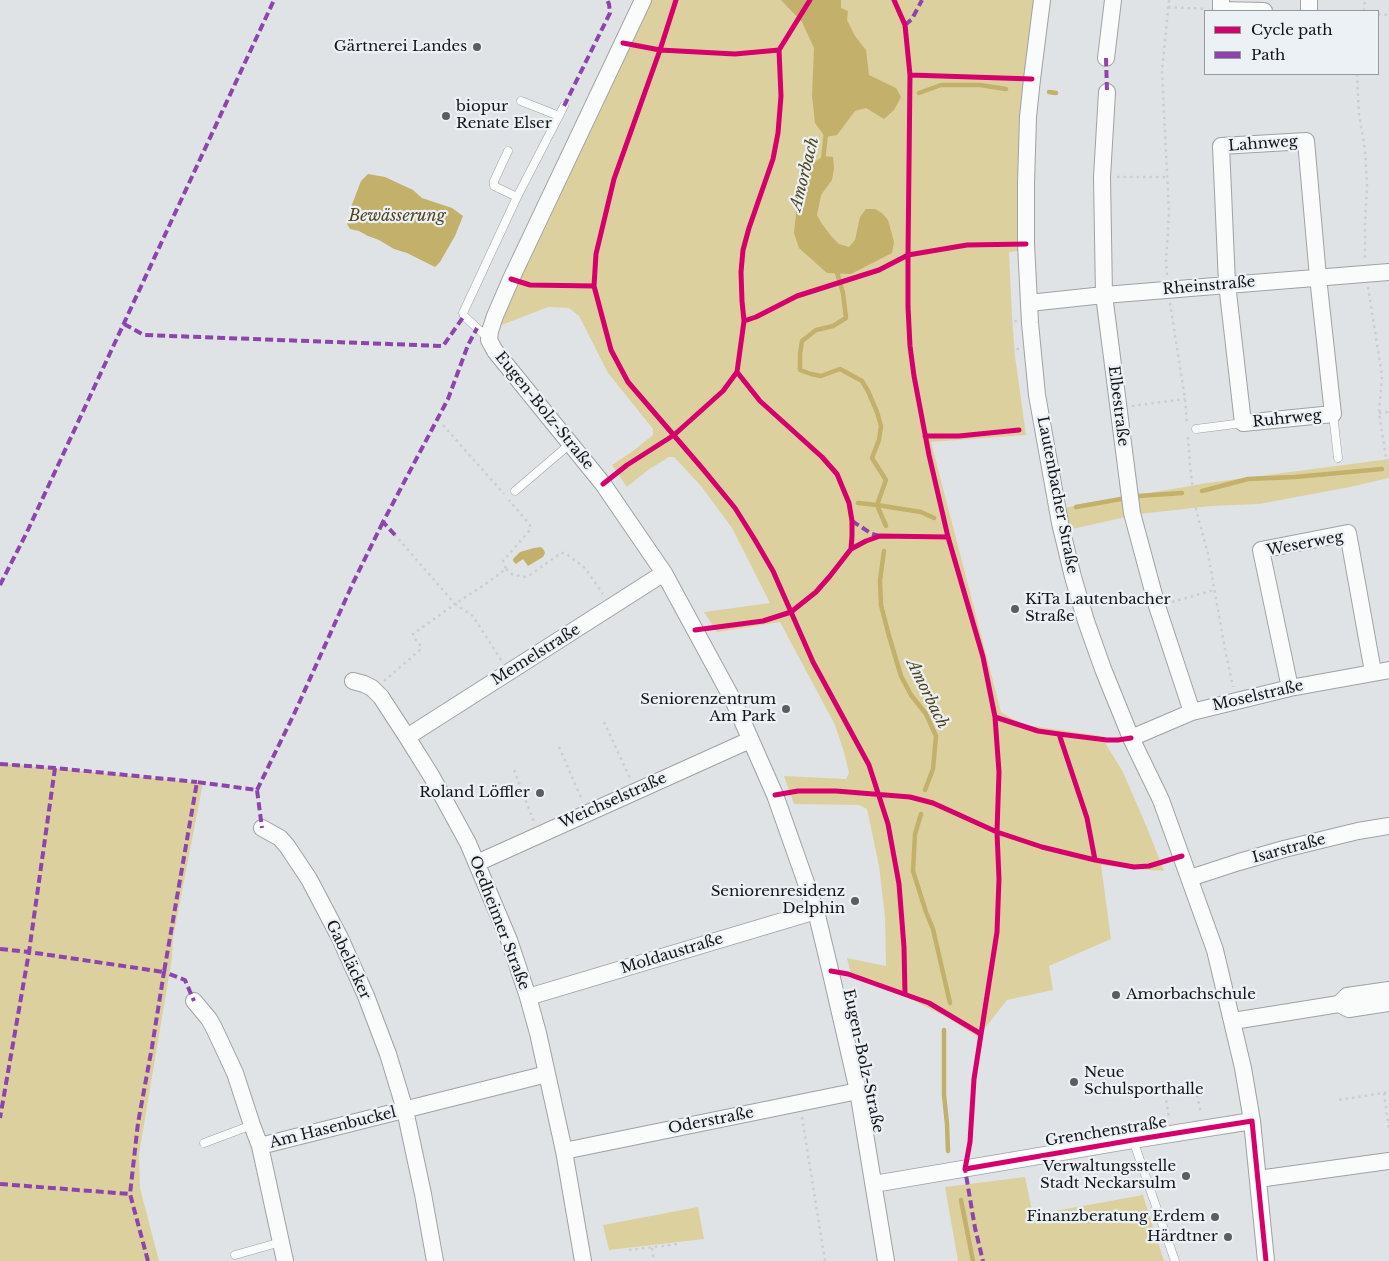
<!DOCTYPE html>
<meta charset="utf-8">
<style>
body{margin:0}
#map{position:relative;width:1389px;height:1261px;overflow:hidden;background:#e0e3e6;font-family:"Libre Baskerville",serif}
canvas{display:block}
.legend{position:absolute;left:1204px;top:10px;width:175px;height:65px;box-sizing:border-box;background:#ebf1f5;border:1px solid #95999c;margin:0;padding:6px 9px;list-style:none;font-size:15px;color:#131516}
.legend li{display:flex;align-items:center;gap:10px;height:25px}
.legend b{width:25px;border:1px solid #95999c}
</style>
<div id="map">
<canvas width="1389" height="1261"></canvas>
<ul class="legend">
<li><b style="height:6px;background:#d6006c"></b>Cycle path</li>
<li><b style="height:6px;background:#8e44ad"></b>Path</li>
</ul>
</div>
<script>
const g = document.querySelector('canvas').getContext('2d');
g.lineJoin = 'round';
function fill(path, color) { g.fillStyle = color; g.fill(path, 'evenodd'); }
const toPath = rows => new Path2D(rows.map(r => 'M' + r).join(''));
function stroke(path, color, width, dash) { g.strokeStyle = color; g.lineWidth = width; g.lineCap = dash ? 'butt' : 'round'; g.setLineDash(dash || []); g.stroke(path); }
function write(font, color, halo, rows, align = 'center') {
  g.font = font + ' "Libre Baskerville",serif'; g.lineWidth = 4.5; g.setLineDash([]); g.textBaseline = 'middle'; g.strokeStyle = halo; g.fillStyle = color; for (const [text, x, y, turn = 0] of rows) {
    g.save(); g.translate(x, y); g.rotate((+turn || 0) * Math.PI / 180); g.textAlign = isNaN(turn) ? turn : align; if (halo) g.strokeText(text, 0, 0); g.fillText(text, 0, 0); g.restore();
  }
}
const green = toPath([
 [647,0,1035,0,1019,251,1009,252,1012,316,1015,356,1026,435,931,442,1001,712,1013,719,1026,725,1101,736,1123,772,1148,830,1164,871,1133,869,1101,865,1111,939,1049,966,1053,990,1007,1000,978,1037,948,1018,907,997,852,978,847,958,886,966,885,917,879,866,867,809,859,805,794,804,784,776,846,779,849,773,844,752,835,725,780,622,717,632,704,612,770,603,732,528,701,486,674,457,669,457,648,470,627,487,612,465,633,451,653,435,653,429,608,373,579,316,569,308,548,307,499,326,500,315],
 [1389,459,1389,478,1350,487,1259,504,1211,506,1139,514,1068,530,1063,508,1207,483],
 [0,763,203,783,173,938,172,958,139,1154,140,1188,159,1261,0,1261],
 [1025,1177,1033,1215,1143,1195,1164,1261,958,1261,945,1187],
 [698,1207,704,1239,609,1250,603,1225]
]);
const water = toPath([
 [781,0,806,0,809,5,813,0,841,0,841,8,848,11,847,20,855,36,866,50,869,75,896,88,901,97,894,110,884,119,866,108,855,111,837,135,825,137,815,123,812,96,814,48,802,22],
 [824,156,833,157,834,168,832,180,821,195,817,215,822,224,832,237,839,244,849,247,855,240,860,217,866,209,875,209,882,213,888,220,894,242,892,253,851,274,827,273,799,248,794,233,797,204,805,183,814,162],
 [368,174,385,177,413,190,422,198,452,208,463,216,455,236,440,262,435,267,407,253,394,249,379,240,368,236,359,231,350,229,347,224,351,207,361,181],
 [541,547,544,550,545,553,543,557,528,566,523,559,516,564,513,561,513,559,520,552,534,548]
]);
const stream = toPath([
 [1049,92,1056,93],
 [919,93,941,85,980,85,1006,89],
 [823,160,826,133],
 [836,269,843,293,846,318,833,326,816,330,802,341,800,354,800,370,811,374,821,376,840,369,862,381,868,391,877,412,881,426,879,440,872,458,886,480,877,505,886,526],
 [1202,491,1248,479,1295,477,1382,469],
 [1138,496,1182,493],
 [858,503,877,505,921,512,934,518],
 [1076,507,1121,499],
 [884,551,880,580,881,605,889,636,901,676,911,695,926,714,936,736,933,769,925,790],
 [921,814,915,834,913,871,926,912,933,929,950,1003],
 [944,1030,944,1095,947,1124,948,1151],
 [961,1200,973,1261]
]);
const path = toPath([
 [1168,7,1206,9],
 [1364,11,1365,0],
 [1378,14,1389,15],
 [1357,74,1359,114,1365,150,1367,185,1365,225,1365,260],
 [1117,177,1168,177],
 [1167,275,1166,260,1169,213,1162,71,1169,0],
 [1368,287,1382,376,1379,413,1389,476],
 [1170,303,1185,399,1187,424],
 [1008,322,1017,321],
 [1010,350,1019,349],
 [1132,406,1185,399],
 [1379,413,1389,412],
 [443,425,504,494],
 [1188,437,1190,465,1194,502,1208,554,1225,649,1233,687],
 [506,569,512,574,524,577,530,575,561,553,565,553,585,568,603,594],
 [1172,602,1214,590],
 [501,660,473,616,455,604,484,585,506,569,503,561,529,531,530,525,509,500],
 [384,681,420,650,421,646,414,638,413,634,455,604,395,535],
 [604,722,630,778],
 [559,747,582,800],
 [514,770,534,822],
 [1163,1081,1169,1117],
 [1384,1093,1389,1130],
 [1165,1094,1195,1087,1201,1112],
 [1339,1100,1389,1092],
 [802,1117,825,1261],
 [652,1248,654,1261],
 [629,1250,679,1244]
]);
const service = toPath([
 [521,101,559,116],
 [508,151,494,181,494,186,517,197],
 [488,338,464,316,463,313,517,197,564,106],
 [1333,414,1338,458],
 [1196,429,1243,423],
 [515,491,570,444],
 [1133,1140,1175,1261],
 [204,1143,252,1125],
 [235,1255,281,1242]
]);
const minor = toPath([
 [643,0,511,279,495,316,490,331,489,340,495,351,603,484,664,573,734,702,775,795,816,911,832,978,858,1091,886,1261],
 [1042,0,1032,79,1028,117,1026,183,1026,244,1030,323,1037,395,1060,523,1073,577,1086,621,1103,669,1131,738,1161,800,1215,950,1243,1068,1252,1121,1266,1261],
 [1221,0,1221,10,1264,11],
 [1309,11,1309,0],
 [1106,58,1113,0],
 [1107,92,1102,177,1104,295,1132,513,1157,606,1192,712],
 [1306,141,1318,277,1333,414,1243,423,1227,284,1221,146,1306,141],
 [1029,303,1104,295,1389,272],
 [353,681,364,684,372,688,381,697,407,737,432,777,468,843,509,940,528,997,538,1033,564,1151,583,1261],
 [1290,688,1261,550,1348,533,1373,672],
 [407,737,664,573],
 [1131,738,1192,712,1290,688,1389,670],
 [262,828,280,838,287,846,309,879,340,938,366,996,388,1054,405,1110,423,1194,435,1261],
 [477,863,750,740],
 [1190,878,1239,862,1284,849,1358,831,1389,826],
 [528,997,816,911],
 [194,1001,209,1019,214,1028,235,1073,252,1125,260,1146,285,1261],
 [1339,1004,1347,996,1389,990],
 [1233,1021,1339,1004,1349,1009,1389,1003],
 [260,1146,547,1074],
 [564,1151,858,1091],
 [1258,1179,1389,1161],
 [874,1184,1133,1140,1252,1121]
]);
const quiet = toPath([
 [905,25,912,19,922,0],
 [1106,58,1107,92],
 [564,106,610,13,609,4,607,0],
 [124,324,144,335,443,346,464,316],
 [852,521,872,534,880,536],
 [395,535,383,522,448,399,468,345,477,328],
 [0,585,27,532,274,0],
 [0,764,55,768,197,782],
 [55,768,29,952,164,972,197,782,257,790,262,828],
 [257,790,295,712,353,583,383,522],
 [0,949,29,952,0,1118],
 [966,1165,965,1169,975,1228,983,1261],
 [0,1184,130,1194],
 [148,1261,130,1194,138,1123,152,1047,164,972,185,980,194,1001]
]);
const cycleway = toPath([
 [676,0,660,50,614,179,596,254,594,286,611,350,628,382,702,468,735,508,755,540,773,571,813,662,869,765,888,824,899,884,904,947,905,994],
 [894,0,905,25,910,75,908,255,908,307,910,346,914,376,929,455,948,537,983,657,995,717,999,772,997,832,999,879,997,932,974,1079,970,1142,965,1169,1133,1140,1252,1121,1266,1261],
 [623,43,660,50,735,54,779,50],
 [910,75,1032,79],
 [511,279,530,285,594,286],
 [744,321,756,317,797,296,879,270,908,255,967,245,1026,244],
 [737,372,760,401,822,457,837,474,849,503,852,521,852,536,851,549],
 [925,436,959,436,1019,430],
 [603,484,627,465,674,435,723,391,737,372,744,321,742,301,741,272,743,250,749,228,773,159,778,133,781,96,779,50,810,0],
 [695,630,763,621,791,612,816,592,830,576,851,549,866,541,880,536,948,537],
 [995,717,1038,731,1059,734,1107,740,1118,740,1131,738],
 [1059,734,1087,818,1095,860],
 [775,795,798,791,836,791,910,797,933,803,997,832,1042,847,1095,860,1134,867,1149,866,1182,856],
 [831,971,848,974,929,1003,981,1034]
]);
const markers = [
 [477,47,5,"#5b5d5f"],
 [446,116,5,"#5b5d5f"],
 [1015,609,5,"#5b5d5f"],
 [786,709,5,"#5b5d5f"],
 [540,793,5,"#5b5d5f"],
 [855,901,5,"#5b5d5f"],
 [1116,995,5,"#5b5d5f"],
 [1074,1082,5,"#5b5d5f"],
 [1186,1176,5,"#5b5d5f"],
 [1215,1217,5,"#5b5d5f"],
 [1228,1237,5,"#5b5d5f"]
];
const poiNames = [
 ["Gärtnerei Landes",467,47],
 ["biopur",456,107,"left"],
 ["Renate Elser",456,124,"left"],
 ["KiTa Lautenbacher",1025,600,"left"],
 ["Straße",1025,617,"left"],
 ["Seniorenzentrum",776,700],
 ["Am Park",776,717],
 ["Roland Löffler",530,793],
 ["Seniorenresidenz",845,892],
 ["Delphin",845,909],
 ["Amorbachschule",1126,995,"left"],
 ["Neue",1084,1073,"left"],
 ["Schulsporthalle",1084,1090,"left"],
 ["Verwaltungsstelle",1176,1167],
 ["Stadt Neckarsulm",1176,1184],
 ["Finanzberatung Erdem",1205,1217],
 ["Härdtner",1218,1237]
];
const streetNames = [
 ["Lahnweg",1263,144,-4],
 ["Rheinstraße",1209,286,-5],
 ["Elbestraße",1118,406,83],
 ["Eugen-Bolz-Straße",544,411,51],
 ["Ruhrweg",1287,419,-6],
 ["Lautenbacher Straße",1057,495,79],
 ["Weserweg",1305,544,-11],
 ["Memelstraße",536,655,-32],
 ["Moselstraße",1258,696,-13],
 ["Weichselstraße",613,801,-24],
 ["Isarstraße",1289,849,-15],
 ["Oedheimer Straße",499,923,69],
 ["Moldaustraße",672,954,-17],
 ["Gabeläcker",348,960,65],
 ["Eugen-Bolz-Straße",863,1061,78],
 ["Oderstraße",711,1121,-11],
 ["Am Hasenbuckel",333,1128,-14],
 ["Grenchenstraße",1106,1132,-9]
];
const waterNames = [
 ["Amorbach",805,174,-76],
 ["Bewässerung",397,216],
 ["Amorbach",927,694,64]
];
fill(green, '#ddd09f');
fill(water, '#c2b06b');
stroke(stream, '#c2b06b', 4.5);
stroke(service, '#9fa1a3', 9);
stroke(minor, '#9fa1a3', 18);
stroke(path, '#cccdcd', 2.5, [2.5, 4]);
stroke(service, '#fafbfb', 8);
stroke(minor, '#fafbfb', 16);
stroke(quiet, '#8e44ad', 4, [8, 4]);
stroke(cycleway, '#d6006c', 5);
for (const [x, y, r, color] of markers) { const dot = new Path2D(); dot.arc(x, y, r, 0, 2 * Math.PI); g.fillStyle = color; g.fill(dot); stroke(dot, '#ebf1f5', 2); }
write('15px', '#131516', '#ebf1f5', poiNames, 'right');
write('15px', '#131516', '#ebf1f5', streetNames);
write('italic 16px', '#50451c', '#ebf1f5', waterNames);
</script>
